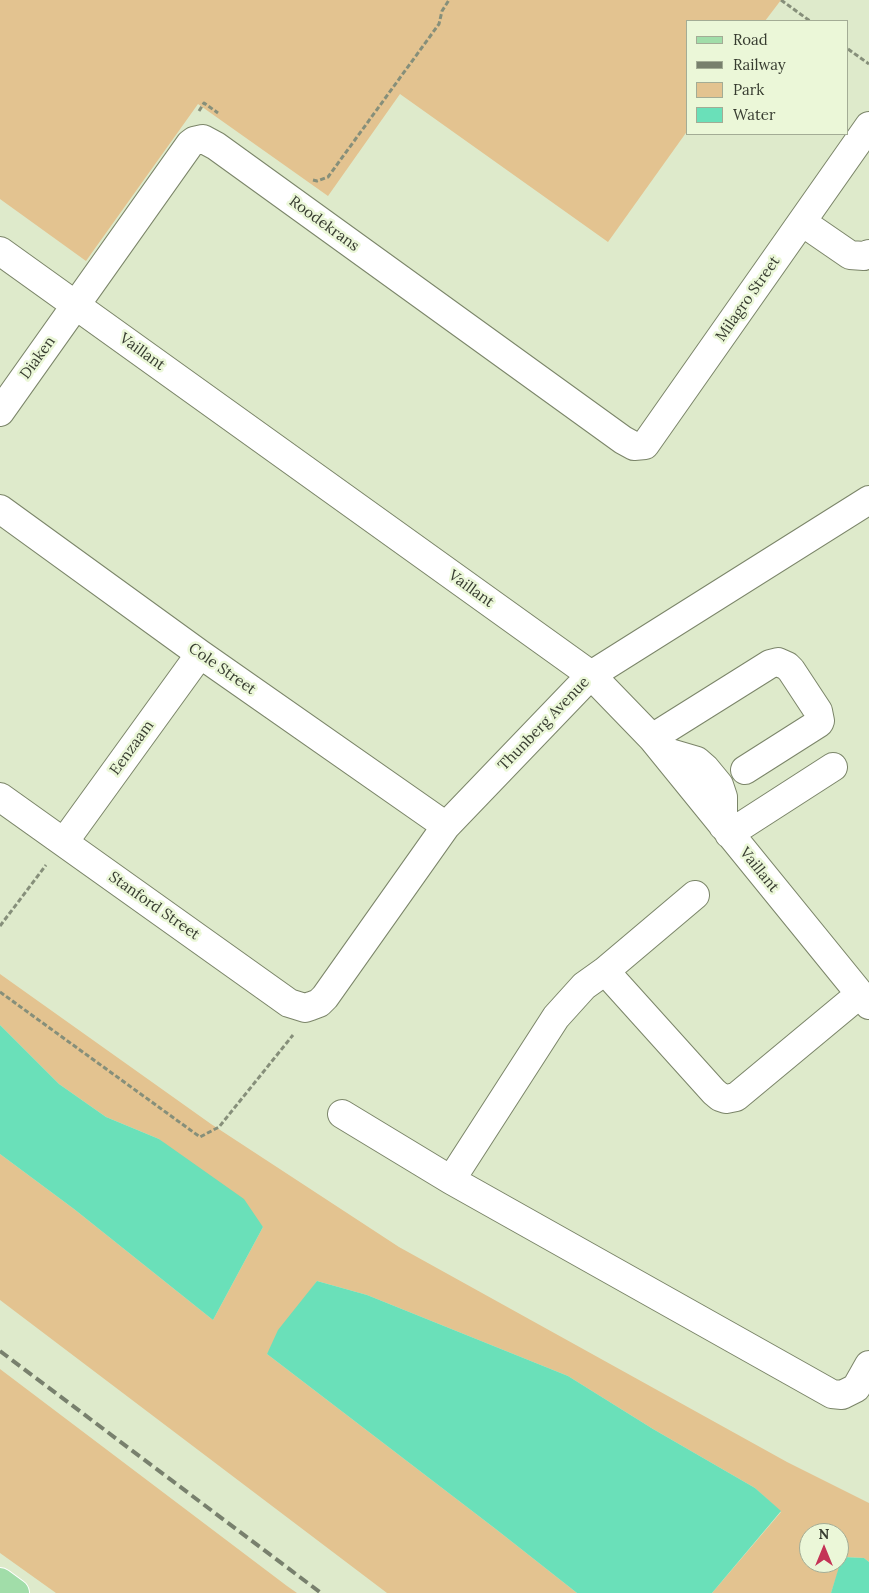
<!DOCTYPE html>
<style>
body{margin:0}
#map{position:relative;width:869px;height:1593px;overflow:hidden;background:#deeacb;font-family:Lora,serif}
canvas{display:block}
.legend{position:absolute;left:686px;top:20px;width:162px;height:115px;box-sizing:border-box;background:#ebf7d8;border:1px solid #a3ac95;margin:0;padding:6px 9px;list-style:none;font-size:15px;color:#373c30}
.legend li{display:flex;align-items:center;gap:10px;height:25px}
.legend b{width:25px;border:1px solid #a3ac95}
.north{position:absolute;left:799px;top:1523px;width:50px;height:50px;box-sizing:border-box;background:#ebf7d8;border:1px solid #a3ac95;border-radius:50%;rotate:0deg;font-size:14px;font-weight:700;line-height:20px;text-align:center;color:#373c30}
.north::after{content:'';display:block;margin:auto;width:18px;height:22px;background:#c43456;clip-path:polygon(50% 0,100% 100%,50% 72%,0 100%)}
</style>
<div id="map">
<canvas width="869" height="1593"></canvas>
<ul class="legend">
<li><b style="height:6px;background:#a1dda9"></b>Road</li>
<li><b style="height:6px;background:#78806d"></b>Railway</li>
<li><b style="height:14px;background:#e3c390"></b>Park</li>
<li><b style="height:14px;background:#6ae0b9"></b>Water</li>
</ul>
<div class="north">N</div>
</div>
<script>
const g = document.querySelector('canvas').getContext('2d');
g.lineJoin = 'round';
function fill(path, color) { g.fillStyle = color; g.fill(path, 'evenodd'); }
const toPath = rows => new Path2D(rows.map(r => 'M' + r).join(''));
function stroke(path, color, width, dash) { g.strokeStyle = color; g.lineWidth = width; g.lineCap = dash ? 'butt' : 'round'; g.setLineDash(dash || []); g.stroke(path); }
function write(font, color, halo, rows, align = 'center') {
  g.font = font + ' Lora,serif'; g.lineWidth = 5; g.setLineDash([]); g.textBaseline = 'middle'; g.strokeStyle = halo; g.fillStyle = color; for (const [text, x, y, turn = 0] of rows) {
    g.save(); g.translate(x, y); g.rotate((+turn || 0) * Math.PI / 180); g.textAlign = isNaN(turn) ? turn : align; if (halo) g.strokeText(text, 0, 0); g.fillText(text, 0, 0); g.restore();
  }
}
const green = toPath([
 [0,0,781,0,765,21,688,21,688,130,608,242,400,94,328,196,198,104,86,261,0,199],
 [0,974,211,1124,399,1247,787,1462,869,1503,869,1562,864,1558,843,1557,831,1593,712,1593,781,1512,755,1488,653,1429,568,1376,367,1295,317,1281,267,1354,497,1530,577,1593,387,1593,0,1300,0,1154,74,1209,213,1320,263,1227,159,1139,106,1117,59,1084,0,1025],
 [809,1533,839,1533,839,1563,809,1563],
 [0,1369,287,1586,297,1593,56,1593,0,1553]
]);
const water = toPath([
 [0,1025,59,1084,106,1117,159,1139,244,1199,263,1227,213,1320,74,1209,0,1154],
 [317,1281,367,1295,568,1376,653,1429,755,1488,781,1511,712,1593,577,1593,497,1530,267,1354,278,1330],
 [842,1557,864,1558,869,1562,869,1593,831,1593]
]);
const path = toPath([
 [781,0,810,21],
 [848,49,869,64],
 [199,111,204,103,218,113],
 [313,180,317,181,328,177,439,24,442,11,449,0],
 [0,926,46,865],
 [0,992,200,1137,219,1127,293,1035]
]);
const minor = toPath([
 [802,222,850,255,864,256,869,254],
 [0,251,591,675,652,738,869,1005],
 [0,412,190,144,194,141,203,139,216,146,623,440,634,446,645,445,869,126],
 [0,509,200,654,446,826],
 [652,738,770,664,778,662,787,666,791,670,818,711,820,721,819,723,745,770],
 [663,751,697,761,705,768,719,785,723,797,723,826],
 [0,797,289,1003,305,1008,311,1006,319,1003,325,997,446,826,591,675,869,500],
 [729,834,833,767],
 [64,842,200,654],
 [605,971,695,895],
 [860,994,736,1097,726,1099,720,1097,714,1092,605,971,584,986,556,1017,451,1180,832,1394,842,1395,856,1388,869,1365],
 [342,1114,451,1180]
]);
const major = toPath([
 [0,1582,15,1593]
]);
const rail = toPath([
 [0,1351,321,1593]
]);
const streetNames = [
 ["Roodekrans",324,224,36],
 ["Milagro Street",748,299,-55],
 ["Vaillant",142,352,36],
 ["Diaken",38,358,-54],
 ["Vaillant",471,589,36],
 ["Cole Street",222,669,35],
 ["Thunberg Avenue",544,724,-46],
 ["Eenzaam",132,748,-54],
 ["Vaillant",759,870,51],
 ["Stanford Street",154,906,35]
];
fill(green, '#e3c390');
fill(water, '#6ae0b9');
stroke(minor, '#7b8569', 30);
stroke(major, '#fff', 30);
stroke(path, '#868f7a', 3, [5, 2.5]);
stroke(minor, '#fff', 28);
stroke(major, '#a1dda9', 28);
stroke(rail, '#78806d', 4, [10, 5]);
write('15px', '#373c30', '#ebf7d8', streetNames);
</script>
